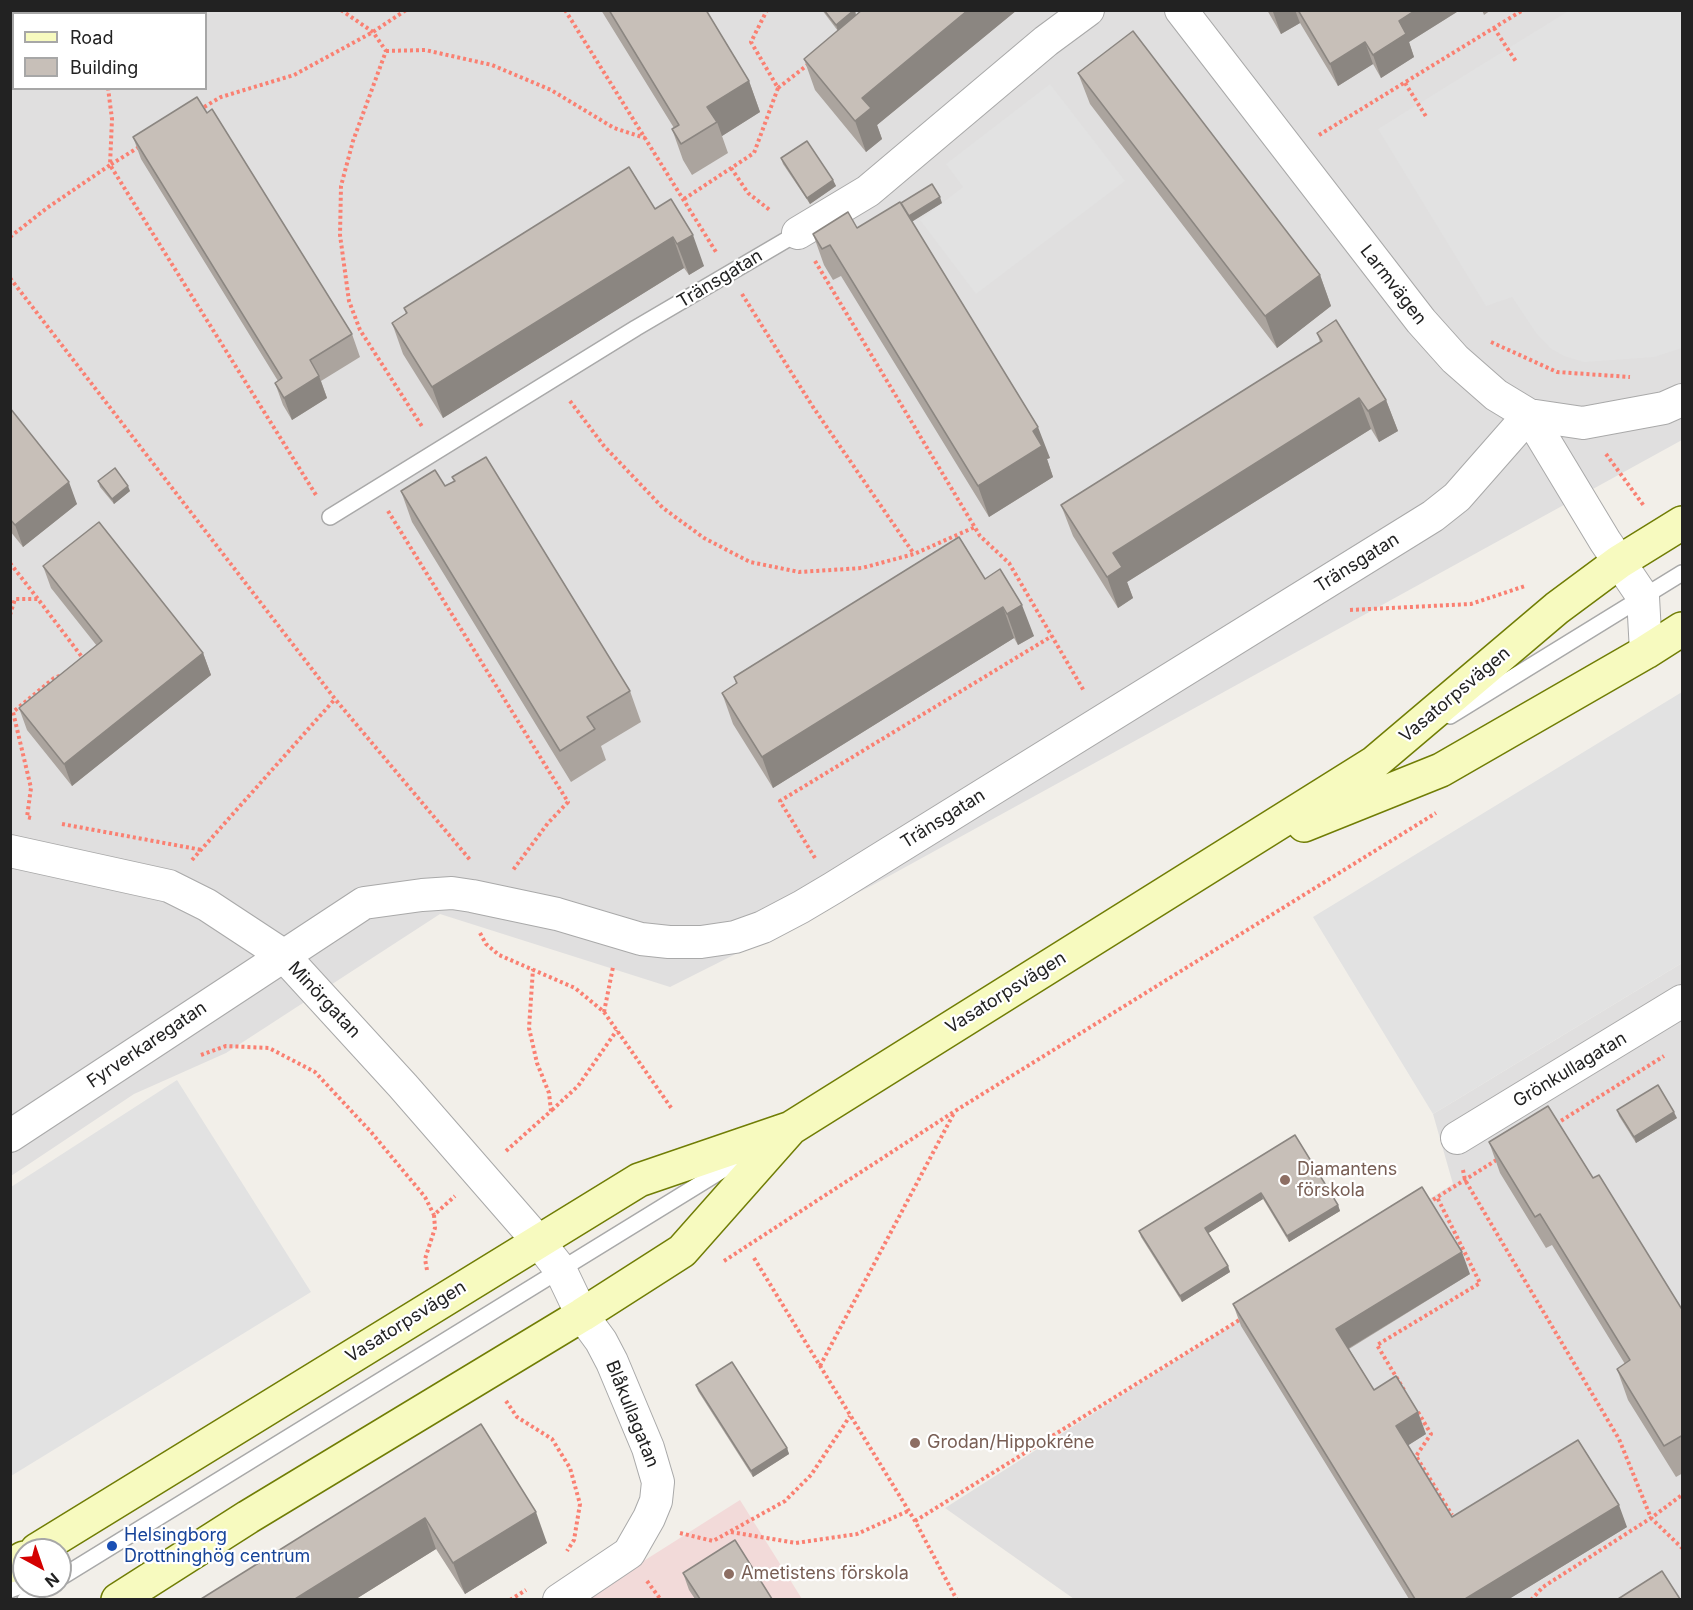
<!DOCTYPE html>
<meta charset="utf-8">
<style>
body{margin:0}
#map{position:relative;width:1693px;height:1610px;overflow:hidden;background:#f2efe9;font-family:Inter,sans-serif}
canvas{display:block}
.frame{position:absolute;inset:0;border:12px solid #222;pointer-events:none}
.legend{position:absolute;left:12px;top:12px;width:195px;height:78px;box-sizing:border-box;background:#fff;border:2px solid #a7a7a7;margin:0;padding:8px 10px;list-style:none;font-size:18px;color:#222}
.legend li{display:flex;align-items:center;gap:12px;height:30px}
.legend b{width:30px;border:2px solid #a7a7a7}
.north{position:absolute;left:12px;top:1538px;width:60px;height:60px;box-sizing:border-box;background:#fff;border:2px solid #a7a7a7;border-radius:50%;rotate:140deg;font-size:16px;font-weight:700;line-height:24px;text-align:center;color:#222}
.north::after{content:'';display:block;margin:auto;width:21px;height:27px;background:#d40000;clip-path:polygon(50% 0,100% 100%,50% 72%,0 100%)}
</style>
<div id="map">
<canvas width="1693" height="1610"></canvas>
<div class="frame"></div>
<ul class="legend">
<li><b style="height:8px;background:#f7fabf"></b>Road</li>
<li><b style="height:16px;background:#c7bfb8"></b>Building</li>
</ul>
<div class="north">N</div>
</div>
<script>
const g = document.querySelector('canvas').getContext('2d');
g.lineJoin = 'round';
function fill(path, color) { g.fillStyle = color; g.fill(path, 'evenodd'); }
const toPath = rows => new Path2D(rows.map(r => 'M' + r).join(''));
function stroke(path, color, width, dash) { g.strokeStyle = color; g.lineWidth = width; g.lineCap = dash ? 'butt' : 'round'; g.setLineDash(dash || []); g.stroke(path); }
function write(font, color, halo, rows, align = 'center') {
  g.font = font + ' Inter,sans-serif'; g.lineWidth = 4.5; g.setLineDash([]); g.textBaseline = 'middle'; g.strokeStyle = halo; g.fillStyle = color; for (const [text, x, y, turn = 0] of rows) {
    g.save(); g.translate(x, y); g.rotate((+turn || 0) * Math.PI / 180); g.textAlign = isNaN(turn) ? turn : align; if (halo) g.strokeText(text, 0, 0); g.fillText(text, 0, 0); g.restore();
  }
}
const residential = toPath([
 [11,11,1682,11,1682,440,871,886,670,987,440,914,226,1053,134,1094,11,1176],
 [14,14,206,14,206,88,14,88],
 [1682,963,1682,1599,1074,1599,945,1508,1453,1184,1433,1114]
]);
const commercial = toPath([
 [740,1500,802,1599,582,1600]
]);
const parking = toPath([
 [1570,10,1682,11,1682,348,1654,357,1584,362,1564,356,1550,348,1536,333,1512,297,1486,306,1378,129],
 [1050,84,1125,181,976,294,920,220,963,187,946,164],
 [1682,692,1682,963,1433,1114,1313,917],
 [177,1080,311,1292,11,1476,11,1187]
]);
const path = toPath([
 [83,10,85,14],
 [341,10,373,32,386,51,353,141,341,186,340,235,349,301,360,330,423,428],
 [565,10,716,252],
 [62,14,67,10],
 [93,14,98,10],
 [1494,28,1517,63],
 [10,45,14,44],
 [386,51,425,50,492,65,551,90,614,128,645,138],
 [1405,83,1427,118],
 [778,88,810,63],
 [199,110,221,97,294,75,373,32,406,10],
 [1319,135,1523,10],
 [139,147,110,165,316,495],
 [731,168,748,193,771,211],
 [684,199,754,153,778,88,751,42,767,10],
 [10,237,47,208,110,165,112,119,108,88],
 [815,261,980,536,1009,563,1084,691],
 [10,278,335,699,471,861],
 [742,294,813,407,914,554],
 [1491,342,1557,372,1630,377],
 [570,401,604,446,663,508,704,538,750,562,799,572,862,568,914,554,975,527],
 [1606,454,1644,506],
 [388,511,568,802,548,823,513,870],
 [10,563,38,599],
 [1350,610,1471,604,1525,586],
 [10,615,15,599,38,599,85,661],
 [31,818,27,817,31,788,13,712,54,678,62,675],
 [62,824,202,850],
 [815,858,780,801,1052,636],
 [192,860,335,699],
 [480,933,486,944,499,955,575,988,604,1012,672,1109],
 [604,1012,613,967],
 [201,1055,226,1046,269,1048,315,1072,371,1132,425,1197,434,1215],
 [552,1110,578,1086,617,1030],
 [1556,1124,1664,1056],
 [506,1151,551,1111,549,1093,537,1063,529,1028,533,969],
 [1463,1170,1465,1180,1619,1439,1651,1518,1682,1548],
 [1428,1203,1498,1159],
 [754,1258,915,1521,957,1600],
 [724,1261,955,1111,1436,813],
 [427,1270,425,1259,435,1228,434,1215,455,1196],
 [820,1366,954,1113],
 [1404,1390,1377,1345,1480,1283,1437,1197],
 [506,1401,517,1417,552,1439,570,1468,580,1504,574,1540,567,1551],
 [1418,1412,1431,1434,1416,1456,1452,1515],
 [915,1521,1241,1319],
 [731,1532,796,1543,857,1534,908,1511],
 [680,1533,713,1541,785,1501,811,1475,850,1416],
 [647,1581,661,1600],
 [510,1600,526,1590],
 [1531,1600,1543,1587,1651,1518,1682,1495]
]);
const service = toPath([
 [330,517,636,328,798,233],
 [1450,716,1682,573],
 [60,1578,742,1158],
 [10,1590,24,1585],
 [25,1600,47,1586]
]);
const minor = toPath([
 [1181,10,1421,321,1455,359,1496,395,1529,415,1583,423,1664,408,1682,400],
 [798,233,868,191,1046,41,1088,10],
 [1529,415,1605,541,1643,597,1646,652],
 [10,851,169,886,207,905,283,955,403,1086,538,1241,560,1269,582,1315,601,1341,612,1362,648,1448,658,1482,656,1501,649,1518,629,1553,559,1600],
 [10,1136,364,903,422,895,452,893,472,896,557,914,641,939,669,942,701,942,735,937,763,927,801,907,833,888,1433,516,1457,497,1529,415],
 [1457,1138,1682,1001]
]);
const secondary = toPath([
 [1304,825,1441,770,1646,652,1682,629],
 [37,1550,639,1180,791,1128,1374,763,1557,608,1619,562,1682,523],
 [10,1566,24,1558],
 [118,1600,248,1517,582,1315,682,1251,790,1129]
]);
const wall = toPath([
 [601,10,706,10,749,81,760,112,722,136,728,153,692,175,683,160,672,129,674,128],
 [822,10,855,10,856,16,861,12,860,10,1017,10,877,125,882,139,866,152,815,90,804,59,838,31],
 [1267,10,1460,10,1409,42,1414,57,1381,78,1373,64,1338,86,1300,23,1281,34],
 [1482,10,1491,10,1484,15],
 [1078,73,1320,275,1331,306,1277,348,1090,104],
 [133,137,352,334,360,357,321,381,327,398,292,420,283,405,275,383,278,381,141,159],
 [781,158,833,180,836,186,810,204,783,164],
 [901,203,942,203,912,221,1050,458,1047,459,1053,477,989,517,841,276,833,280,824,265,813,234,857,228],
 [655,209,704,266,689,275,684,268,443,418,403,354,392,323,406,314,404,308],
 [1317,333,1386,400,1398,431,1379,442,1371,429,1127,582,1133,598,1118,608,1073,536,1061,505,1320,342],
 [10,408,77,504,23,547,10,531],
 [452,477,630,691,641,722,601,746,606,760,571,782,412,522,401,491,445,486,454,481],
 [98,481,130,491,114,504,100,487],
 [43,566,203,653,211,675,72,786,27,730,19,708,97,646,51,588],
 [985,579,1034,636,1018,645,1014,638,773,788,733,724,722,693,736,684,734,677],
 [1617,1110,1677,1118,1636,1143,1619,1116],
 [1295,1135,1338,1205,1340,1211,1289,1242,1263,1199,1208,1233,1228,1266,1230,1272,1182,1302,1141,1237,1139,1231],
 [1489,1142,1593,1178,1683,1311,1683,1473,1676,1477,1628,1400,1617,1369,1625,1364,1552,1245,1546,1248,1500,1173],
 [1470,1274,1349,1349,1374,1390,1426,1434,1408,1445,1452,1517,1627,1527,1509,1599,1409,1599,1241,1326,1233,1304],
 [696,1385,787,1448,789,1454,753,1477,698,1391],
 [481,1424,547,1543,465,1594,436,1549,356,1599],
 [683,1573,772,1599,695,1599,689,1590]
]);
const shadedWall = toPath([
 [854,10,855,10,856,16,838,31,836,25],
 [968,10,1017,10,877,125,882,139,866,152,855,121,862,98],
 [1275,10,1295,10,1300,23,1281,34,1273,12],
 [1416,10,1460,10,1409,42,1414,57,1381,78,1373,55,1399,21],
 [1365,42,1373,64,1338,86,1330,64],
 [749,81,760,112,722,136,717,122,707,107],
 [833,180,836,186,810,204,807,198],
 [940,197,942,203,894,233,892,227],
 [693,235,704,266,689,275,677,244],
 [673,237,684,268,443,418,432,387],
 [1320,275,1331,306,1277,348,1265,316],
 [319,376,327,398,292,420,284,398],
 [1359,398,1371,429,1127,582,1133,598,1118,608,1107,577,1113,553],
 [1386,400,1398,431,1379,442,1368,411],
 [1038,427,1050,458,1047,459,1053,477,989,517,978,486,1033,431],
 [69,482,77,504,23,547,15,525],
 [128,486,130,491,114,504,112,499],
 [1022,605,1034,636,1018,645,1007,614],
 [1003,607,1014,638,773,788,762,757],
 [203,653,211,675,72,786,64,764],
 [1674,1112,1677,1118,1636,1143,1634,1137],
 [1261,1193,1263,1199,1207,1234,1205,1228],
 [1338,1205,1340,1211,1289,1242,1287,1236],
 [1462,1252,1470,1274,1344,1351,1336,1329],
 [1228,1266,1230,1272,1182,1302,1180,1296],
 [1418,1412,1426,1434,1404,1448,1396,1426],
 [787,1448,789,1454,753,1477,751,1471],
 [1619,1505,1627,1527,1509,1599,1465,1599],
 [536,1512,547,1543,465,1594,453,1563],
 [425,1518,436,1549,356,1599,295,1599]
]);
const building = toPath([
 [609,10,706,10,749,81,707,107,717,122,681,144,672,129,679,125,609,10],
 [824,10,854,10,836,25,824,10],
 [862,10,968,10,862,98,871,108,855,121,804,59,862,10],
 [1298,10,1416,10,1399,21,1406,34,1373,55,1365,42,1330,64,1298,10],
 [1133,31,1320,275,1265,316,1078,73,1133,31],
 [197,97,207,113,212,109,352,334,310,360,319,376,284,398,275,383,282,378,133,137,197,97],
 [807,141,833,180,807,198,781,158,807,141],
 [629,167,655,209,671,199,693,235,677,244,673,237,432,387,392,323,407,313,404,308,629,167],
 [932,184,940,197,909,216,901,203,932,184],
 [900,202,1038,427,1033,431,1042,446,978,486,830,245,822,249,813,234,848,212,857,228,900,202],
 [1336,320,1386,400,1368,411,1359,398,1113,553,1122,567,1107,577,1061,505,1322,341,1317,333,1336,320],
 [10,408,69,482,15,525,10,519,10,408],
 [486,457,630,691,587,717,595,729,560,751,401,491,435,470,445,486,455,481,452,477,486,457],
 [115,468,128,486,112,499,98,481,115,468],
 [99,522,203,653,64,764,19,708,102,641,43,566,99,522],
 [959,537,985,579,1000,569,1022,605,1007,614,1003,607,762,757,722,693,737,683,734,677,959,537],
 [1658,1085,1674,1112,1634,1137,1617,1110,1658,1085],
 [1548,1106,1593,1178,1599,1175,1683,1311,1683,1333,1682,1333,1683,1335,1683,1435,1664,1446,1617,1369,1630,1360,1540,1214,1535,1217,1489,1142,1548,1106],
 [1295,1135,1338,1205,1287,1236,1261,1193,1205,1228,1228,1266,1180,1296,1139,1231,1295,1135],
 [1422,1187,1462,1252,1336,1329,1374,1390,1396,1376,1418,1412,1396,1426,1452,1517,1578,1440,1619,1505,1465,1599,1415,1599,1233,1304,1422,1187],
 [732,1362,787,1448,751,1471,696,1385,732,1362],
 [481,1424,536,1512,453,1563,425,1518,295,1599,201,1599,481,1424],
 [735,1540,772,1599,700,1599,683,1573,735,1540],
 [1662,1571,1680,1599,1618,1599,1662,1571]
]);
const markers = [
 [1285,1180,6,"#8d6e63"],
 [915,1443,6,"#8d6e63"],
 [112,1546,6,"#1a4fb4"],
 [729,1574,6,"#8d6e63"]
];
const streetNames = [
 ["Tränsgatan",720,279,-31],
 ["Larmvägen",1393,285,52],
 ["Tränsgatan",1357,563,-32],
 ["Vasatorpsvägen",1455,695,-40],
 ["Tränsgatan",943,819,-32],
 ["Vasatorpsvägen",1006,993,-32],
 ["Minörgatan",324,1000,47],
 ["Fyrverkaregatan",147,1045,-34],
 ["Grönkullagatan",1570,1070,-31],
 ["Vasatorpsvägen",406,1322,-32],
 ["Blåkullagatan",632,1414,68]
];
const educationNames = [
 ["Diamantens",1297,1170],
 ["förskola",1297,1191],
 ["Grodan/Hippokréne",927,1443],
 ["Ametistens förskola",741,1574]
];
const transitNames = [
 ["Helsingborg",124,1536],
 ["Drottninghög centrum",124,1557]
];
fill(residential, '#e0dfdf');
fill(commercial, '#f2dad9');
fill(parking, '#e2e2e2');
stroke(service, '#a9a9a9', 18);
stroke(minor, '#a9a9a9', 34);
stroke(secondary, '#707d05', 36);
stroke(path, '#fa8072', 4, [3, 3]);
stroke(service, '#fff', 15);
stroke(minor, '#fff', 32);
stroke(secondary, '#f7fabf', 33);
fill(wall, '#aba49e');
fill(shadedWall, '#8b8681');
fill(building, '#c7bfb8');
stroke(building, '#8b8681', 1.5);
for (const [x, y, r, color] of markers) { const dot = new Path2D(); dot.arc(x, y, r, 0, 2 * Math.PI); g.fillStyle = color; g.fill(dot); stroke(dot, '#fff', 2); }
write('18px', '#222', '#fff', streetNames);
write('18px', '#785e54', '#fff', educationNames, 'left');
write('18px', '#164399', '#fff', transitNames, 'left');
</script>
